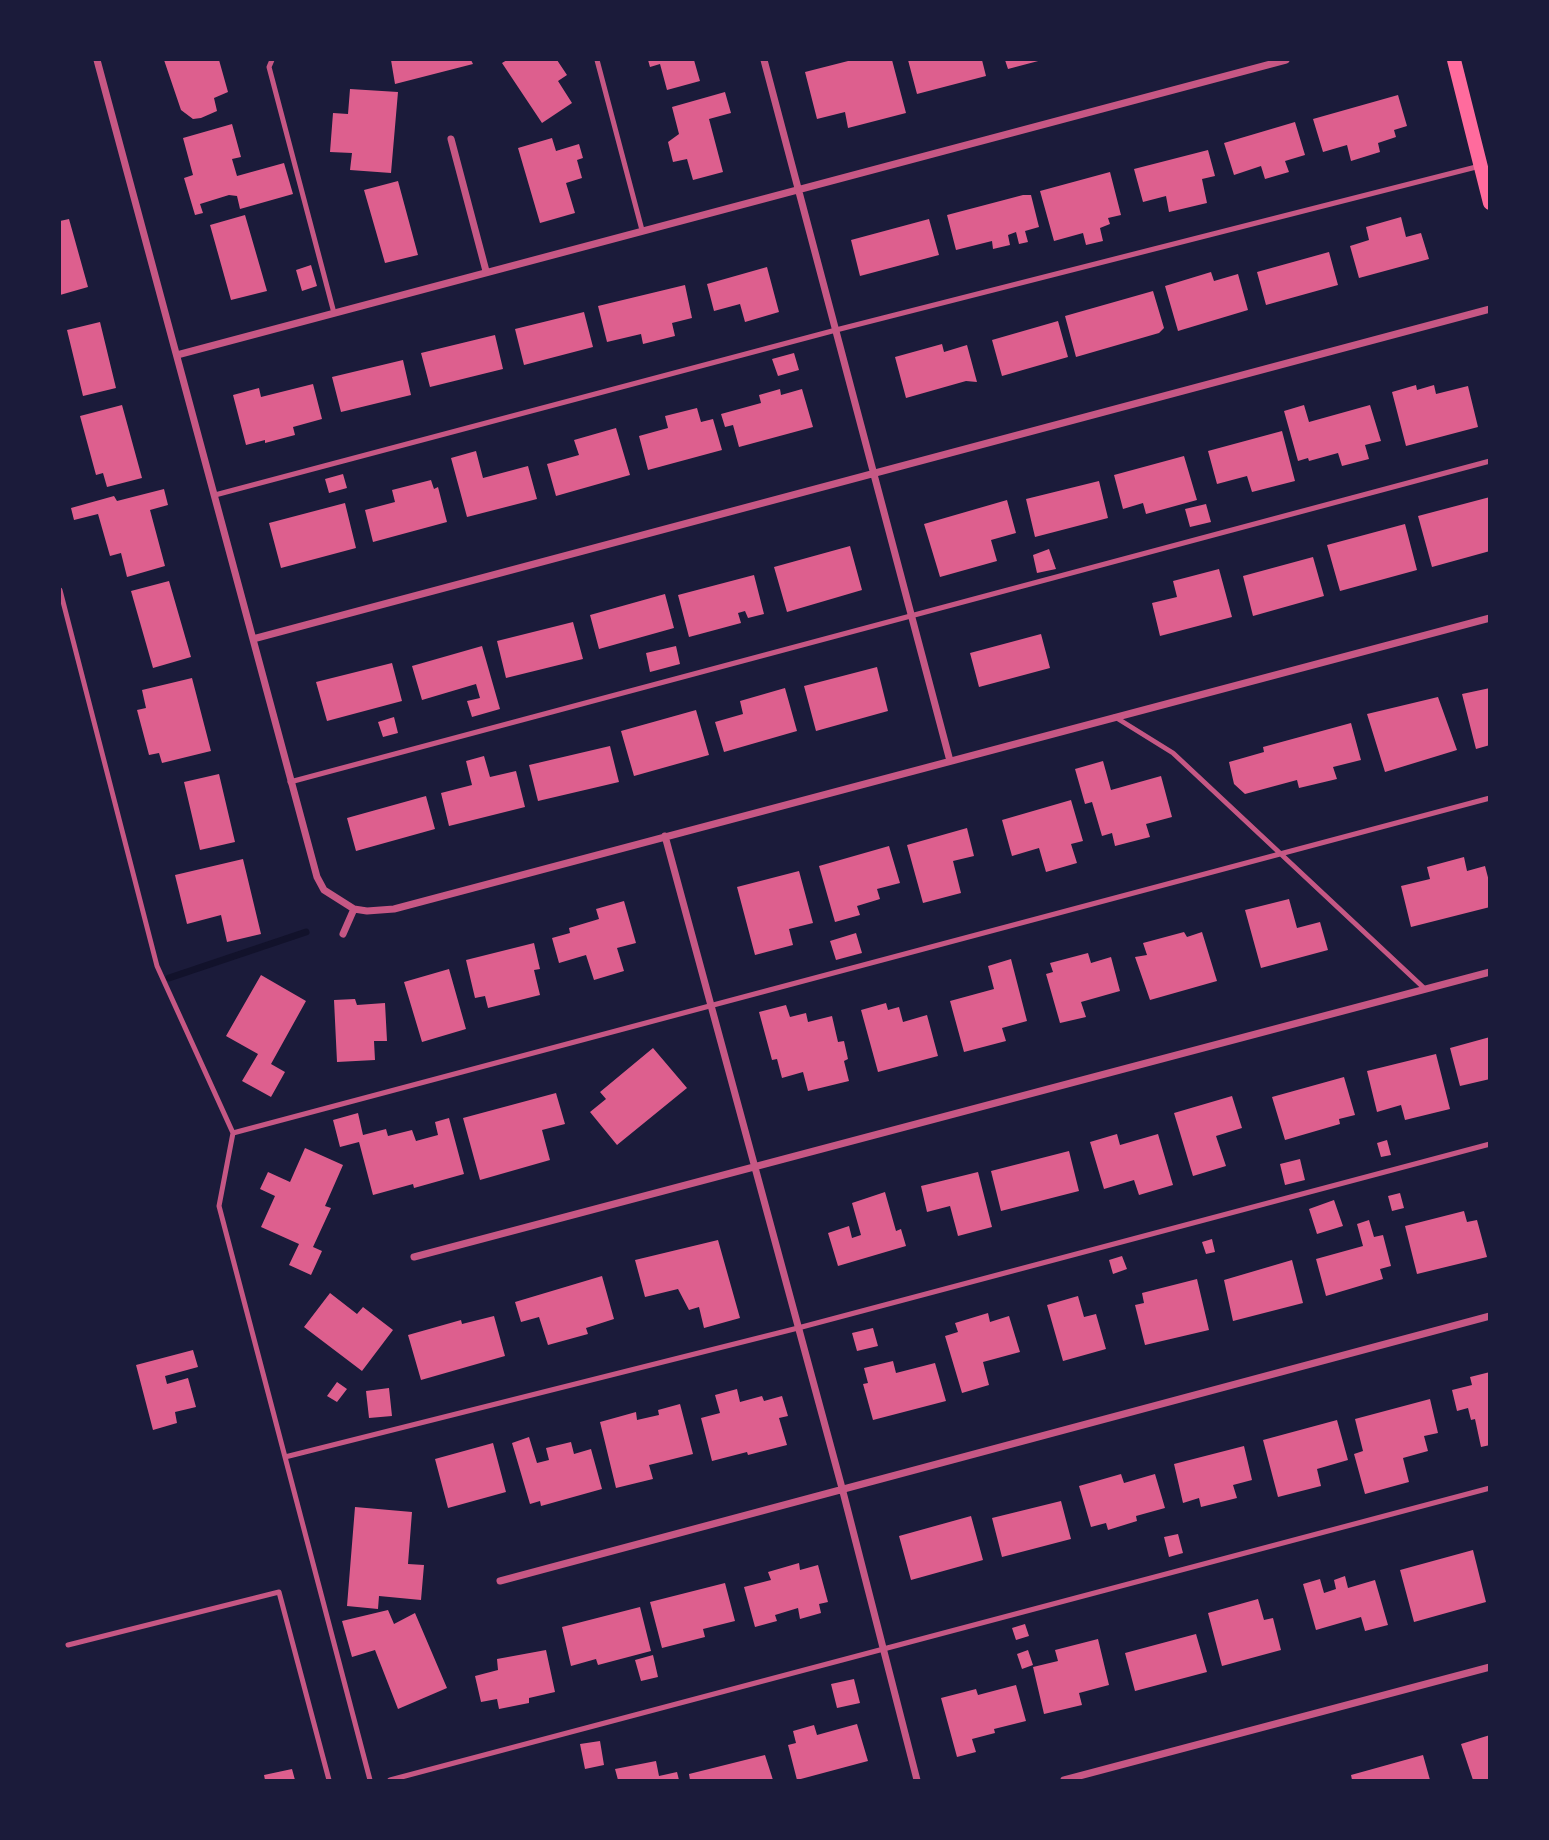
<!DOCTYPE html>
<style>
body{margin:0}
#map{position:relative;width:1549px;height:1840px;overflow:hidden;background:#1b1b3a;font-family:Mulish,sans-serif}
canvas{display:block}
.frame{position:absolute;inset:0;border:61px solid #1b1b3a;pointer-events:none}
</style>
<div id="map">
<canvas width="1549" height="1840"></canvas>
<div class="frame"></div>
</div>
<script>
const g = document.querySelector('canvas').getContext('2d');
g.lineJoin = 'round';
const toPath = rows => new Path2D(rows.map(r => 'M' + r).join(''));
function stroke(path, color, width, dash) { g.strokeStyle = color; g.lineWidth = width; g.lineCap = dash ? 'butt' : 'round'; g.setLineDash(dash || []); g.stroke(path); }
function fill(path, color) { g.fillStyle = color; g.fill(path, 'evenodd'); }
const stream = toPath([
 [169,978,306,932]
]);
const building = toPath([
 [164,60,219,60,228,92,214,98,217,111,201,118,193,119,181,110],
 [391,60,471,60,473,64,395,84],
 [507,60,557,60,567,75,558,81,572,103,542,123,502,63],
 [648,60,694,60,700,81,667,90,660,64,650,67],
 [852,60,892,60,906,113,848,128,845,112,817,119,805,72],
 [908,60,982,60,986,76,917,94],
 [1005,60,1042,60,1008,69],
 [350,89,398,92,391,173,350,170,352,153,330,152,333,113,348,114],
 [725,92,731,113,709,119,723,172,693,180,687,159,673,162,668,142,679,134,672,107],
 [1398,95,1407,126,1394,130,1396,137,1378,143,1380,152,1351,161,1347,145,1323,152,1313,119],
 [1295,122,1305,155,1285,161,1289,172,1265,179,1261,166,1234,175,1224,143],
 [232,124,241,157,232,159,237,176,284,163,293,194,240,209,237,196,229,195,200,204,203,213,195,215,184,178,193,175,183,138],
 [552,138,556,151,579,144,583,158,577,160,582,178,566,183,575,213,540,223,518,148],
 [1208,150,1215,176,1202,179,1207,203,1169,212,1166,196,1143,202,1134,169],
 [1110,172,1121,215,1108,218,1110,224,1100,228,1103,241,1086,245,1083,233,1054,241,1040,191],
 [398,181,418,255,385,263,364,190],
 [1023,195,1031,195,1039,227,1025,231,1028,242,1019,244,1016,232,1008,235,1010,245,993,249,992,241,956,250,947,215],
 [245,215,267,291,231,300,210,225],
 [1401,217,1406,237,1421,233,1429,259,1359,278,1350,246,1369,240,1366,227],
 [69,219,88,287,60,295,60,221],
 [929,219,939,255,860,276,851,240],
 [1329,252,1338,285,1266,305,1257,272],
 [311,265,317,286,302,291,296,270],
 [767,267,779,312,745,322,740,304,714,311,707,284],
 [1211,272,1214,281,1238,274,1248,310,1178,331,1165,286],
 [685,285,692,318,672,323,675,336,643,344,641,334,607,342,598,306],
 [1153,291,1164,328,1159,333,1076,357,1065,316],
 [584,312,593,347,524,365,515,329],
 [1058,321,1068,357,1002,376,992,340],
 [100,322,116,388,83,396,67,330],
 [495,335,503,369,430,387,421,353],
 [942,344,944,352,967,345,977,382,966,381,906,398,895,357],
 [794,353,799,370,778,376,772,359],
 [403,360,411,395,341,412,332,377],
 [313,384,322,419,293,427,295,435,265,443,265,440,246,445,233,395,259,388,261,397],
 [1416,385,1417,390,1434,385,1436,394,1468,386,1478,427,1406,446,1392,392],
 [780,389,781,395,802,389,813,427,739,447,733,425,725,427,721,414,761,403,759,395],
 [122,405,142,478,107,487,103,473,96,475,80,416],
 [1304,405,1309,422,1370,405,1381,441,1365,445,1369,459,1342,466,1338,453,1309,461,1308,458,1298,461,1284,411],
 [697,408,701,422,713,419,722,450,648,470,639,436,668,428,665,416],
 [616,428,630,475,556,496,547,464,579,455,574,440],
 [1282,431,1295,481,1252,492,1247,476,1217,484,1208,451],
 [476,451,483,478,528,466,537,499,467,517,451,458],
 [1184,456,1197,500,1146,514,1143,503,1123,509,1114,475],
 [343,474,347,488,329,493,325,479],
 [431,480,434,489,438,487,447,522,373,542,365,510,395,502,392,490],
 [1099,481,1108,518,1035,537,1026,499],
 [164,489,168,505,150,510,165,566,127,577,121,553,110,556,98,514,74,520,71,508,114,496,117,501],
 [1490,497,1490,551,1432,567,1418,516],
 [1007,500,1016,533,991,540,997,561,940,577,924,524],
 [345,503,356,548,281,568,269,523],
 [1206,504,1211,522,1190,527,1185,509],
 [1405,524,1417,570,1340,591,1327,545],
 [850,546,862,590,787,612,774,567],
 [1049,549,1056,569,1037,573,1033,555],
 [1313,557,1324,596,1253,616,1243,576],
 [1219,569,1232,617,1160,636,1152,603,1177,597,1173,581],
 [754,575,764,614,748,618,745,611,738,613,741,623,689,637,678,595],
 [169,581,191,657,153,668,131,591],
 [665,594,674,628,599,649,590,615],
 [573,622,583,659,506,678,497,641],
 [1041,634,1050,668,979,687,970,653],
 [482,646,500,709,472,717,467,701,480,698,476,684,422,700,412,666],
 [676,646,680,664,650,672,646,653],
 [392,663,402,701,327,721,316,682],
 [877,667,888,711,816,731,804,686],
 [192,678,211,751,162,763,159,753,149,755,137,710,146,708,142,690],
 [785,688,797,731,724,752,715,722,743,714,740,701],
 [1490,688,1490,745,1476,749,1462,694],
 [1438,697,1457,750,1385,772,1367,714],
 [696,710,709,755,634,776,621,731],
 [394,717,398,733,383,737,378,722],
 [1351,723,1361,760,1333,767,1337,779,1299,788,1297,780,1245,794,1234,784,1229,762,1264,752,1263,747],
 [610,746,619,782,538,801,529,765],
 [484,756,490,777,516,771,525,807,449,826,441,793,472,785,466,761],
 [1103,761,1111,790,1161,776,1172,817,1146,824,1150,837,1115,846,1112,833,1102,836,1092,802,1085,804,1075,769],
 [219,774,235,842,200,850,184,782],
 [426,796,435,829,356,851,347,818],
 [1071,800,1083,841,1071,844,1077,863,1046,872,1039,848,1012,856,1002,820],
 [967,828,974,856,953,861,961,893,923,903,907,845],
 [889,846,900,883,877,889,880,899,857,906,860,915,835,922,819,866],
 [1464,857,1467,871,1485,866,1490,885,1490,907,1411,927,1401,886,1430,879,1427,867],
 [243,859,261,934,227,942,221,915,187,924,175,875],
 [799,871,813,923,789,929,793,945,755,955,737,887],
 [1289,899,1297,928,1320,922,1328,950,1261,968,1245,910],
 [624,901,636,943,617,948,624,971,594,980,586,955,559,963,552,938,570,933,569,928,599,919,596,909],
 [1184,932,1187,937,1202,932,1217,981,1150,1000,1135,957,1147,955,1143,943],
 [856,933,862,953,836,960,830,941],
 [534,943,540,969,534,970,540,995,488,1008,485,996,475,998,466,960],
 [1088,953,1091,963,1111,957,1120,991,1081,1002,1086,1017,1060,1023,1046,974,1053,972,1050,963],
 [1011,959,1027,1021,1002,1028,1006,1041,964,1052,950,1001,994,989,988,966],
 [449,969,466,1029,422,1042,404,982],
 [261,975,306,1001,271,1064,285,1072,271,1097,242,1081,258,1054,226,1036],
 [355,999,357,1005,385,1003,387,1041,374,1041,375,1060,337,1062,334,1000],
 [886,1003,888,1010,899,1007,903,1022,927,1015,938,1056,878,1072,861,1010],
 [786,1005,790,1017,806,1013,808,1022,832,1016,838,1042,844,1041,848,1059,844,1061,849,1081,808,1091,803,1072,782,1078,777,1059,772,1060,759,1012],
 [1490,1037,1490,1079,1460,1086,1450,1048],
 [653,1048,687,1088,617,1145,590,1112,606,1099,600,1092],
 [1436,1054,1450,1109,1405,1120,1401,1105,1377,1112,1367,1071],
 [1344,1077,1355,1115,1339,1119,1340,1124,1285,1140,1272,1097],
 [556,1093,565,1124,542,1130,550,1160,480,1180,463,1118],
 [1232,1096,1242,1128,1216,1136,1226,1166,1193,1176,1174,1113],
 [358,1113,363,1135,386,1129,388,1136,412,1130,416,1141,438,1135,435,1122,449,1118,464,1174,414,1188,413,1184,373,1195,359,1142,340,1147,333,1120],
 [1117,1134,1120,1145,1158,1134,1173,1185,1139,1195,1134,1180,1104,1189,1090,1142],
 [1387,1140,1391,1155,1381,1157,1377,1143],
 [305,1148,343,1165,325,1206,331,1208,313,1247,322,1251,311,1275,289,1265,299,1244,261,1227,275,1196,260,1189,268,1172,290,1182],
 [1069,1151,1079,1191,1001,1211,991,1171],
 [1300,1159,1305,1180,1285,1185,1280,1164],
 [978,1172,992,1227,958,1236,950,1206,927,1212,921,1186],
 [885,1192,896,1231,901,1229,906,1246,838,1266,828,1233,849,1226,852,1238,861,1235,852,1203],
 [1400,1193,1404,1208,1392,1211,1388,1196],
 [1334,1200,1343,1226,1317,1234,1309,1209],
 [1464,1211,1467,1222,1477,1220,1487,1257,1417,1274,1405,1226],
 [1369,1220,1374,1237,1383,1235,1391,1266,1380,1269,1383,1279,1326,1296,1316,1259,1363,1246,1357,1224],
 [1212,1239,1215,1252,1206,1254,1202,1242],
 [718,1240,740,1318,704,1328,699,1307,689,1310,678,1289,645,1297,635,1260],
 [1122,1256,1127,1269,1113,1274,1109,1260],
 [1292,1260,1303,1303,1233,1321,1224,1280],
 [602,1276,614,1319,586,1328,588,1334,548,1345,539,1317,521,1322,515,1302],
 [1197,1279,1209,1330,1145,1345,1135,1305,1144,1303,1142,1293],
 [330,1293,357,1314,363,1307,393,1330,362,1371,304,1327],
 [1078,1296,1084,1317,1096,1314,1106,1349,1063,1361,1047,1305],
 [988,1313,990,1322,1009,1316,1020,1352,983,1362,989,1385,962,1393,945,1336,958,1332,955,1323],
 [494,1316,505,1356,421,1380,408,1335,461,1320,462,1324],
 [873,1328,878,1346,857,1351,852,1333],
 [193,1350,198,1367,165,1376,167,1384,188,1378,196,1407,175,1412,177,1423,153,1430,136,1365],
 [893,1361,896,1373,935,1363,946,1401,873,1420,863,1384,868,1383,864,1368],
 [1490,1372,1490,1445,1481,1447,1475,1419,1471,1420,1468,1408,1457,1411,1452,1390,1472,1385,1470,1377],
 [337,1382,347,1389,337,1402,327,1396],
 [389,1388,392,1416,369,1418,366,1391],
 [737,1389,740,1402,762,1396,764,1401,782,1396,788,1416,779,1418,787,1445,748,1455,747,1452,712,1461,701,1418,720,1413,715,1395],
 [1430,1399,1438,1433,1424,1436,1428,1451,1403,1458,1409,1482,1365,1494,1354,1454,1363,1451,1355,1419],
 [680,1404,693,1454,649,1465,653,1479,616,1488,600,1422,636,1412,637,1420,659,1415,658,1410],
 [1337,1420,1348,1460,1317,1469,1321,1486,1278,1497,1263,1440],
 [529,1437,537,1463,549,1460,546,1448,571,1442,574,1454,591,1449,602,1489,541,1506,540,1501,530,1504,512,1443],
 [493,1443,506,1492,448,1508,435,1459],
 [1244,1446,1252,1480,1233,1485,1237,1498,1201,1507,1199,1498,1183,1503,1174,1464],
 [1121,1474,1124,1483,1155,1474,1165,1508,1136,1516,1137,1521,1108,1530,1106,1523,1091,1527,1079,1486],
 [1061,1501,1071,1539,1002,1557,992,1518],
 [355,1507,412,1512,408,1564,424,1565,421,1600,379,1596,378,1609,347,1606],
 [971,1516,983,1560,911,1580,899,1536],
 [1178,1534,1183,1553,1169,1557,1164,1537],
 [1473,1550,1486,1602,1414,1622,1400,1570],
 [799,1563,800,1570,818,1565,828,1602,819,1604,821,1613,800,1619,798,1608,775,1615,777,1621,755,1627,744,1587,771,1580,768,1572],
 [1345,1576,1348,1588,1375,1580,1388,1625,1365,1631,1361,1617,1316,1630,1303,1584,1320,1579,1324,1593,1336,1589,1334,1580],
 [725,1583,735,1621,703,1629,705,1637,662,1648,650,1602],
 [1258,1599,1264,1620,1273,1618,1281,1650,1222,1666,1208,1613],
 [640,1607,651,1651,598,1665,596,1659,571,1666,562,1627],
 [388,1610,394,1624,415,1613,447,1688,398,1709,375,1650,352,1657,342,1621],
 [1025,1624,1029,1636,1016,1640,1012,1628],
 [1196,1634,1207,1672,1135,1691,1125,1653],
 [1098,1639,1109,1685,1079,1693,1082,1705,1044,1714,1033,1667,1058,1661,1055,1650],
 [546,1650,555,1692,529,1698,529,1703,499,1709,497,1699,481,1702,475,1676,498,1670,497,1659],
 [1028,1650,1033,1665,1022,1669,1017,1654],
 [653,1655,658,1677,641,1681,635,1660],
 [854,1679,860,1703,837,1708,831,1684],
 [1016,1685,1026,1721,994,1729,995,1733,972,1739,976,1752,957,1757,941,1698,976,1689,978,1695],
 [857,1724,868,1761,797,1780,788,1745,796,1743,793,1731,814,1725,817,1735],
 [1490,1735,1490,1780,1473,1780,1461,1744],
 [600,1741,604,1765,585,1769,580,1744],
 [765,1755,773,1780,690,1780,689,1774],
 [1423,1755,1430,1780,1352,1780,1351,1775],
 [656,1761,659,1776,677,1772,679,1780,618,1780,615,1769],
 [292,1769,295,1780,265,1780,264,1775]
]);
const service = toPath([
 [272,60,269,67,334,313],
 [597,60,642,230],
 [215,495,836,330,1480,166],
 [60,590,157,966,233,1133],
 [1115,717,1173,753,1425,989],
 [290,782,1490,461],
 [285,1457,219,1206,233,1133,1490,798],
 [68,1645,279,1592,329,1780],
 [370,1780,285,1457,798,1328,1490,1144],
 [390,1780,1490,1488]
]);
const minor = toPath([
 [97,60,317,877,324,890,354,909,367,911,394,909,1490,618],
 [764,60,950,761],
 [451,139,486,271],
 [177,355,1286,60],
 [253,639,1490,309],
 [665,836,842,1488,917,1780],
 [343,934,354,909],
 [414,1257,1490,972],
 [500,1581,1490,1316],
 [1064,1780,1490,1667]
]);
const secondary = toPath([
 [1454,60,1490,203]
]);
stroke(stream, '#12122b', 7);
fill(building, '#dd5f8e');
stroke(service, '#c65784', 5);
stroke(minor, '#c65784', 7);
stroke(secondary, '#ff6b9d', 14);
</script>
